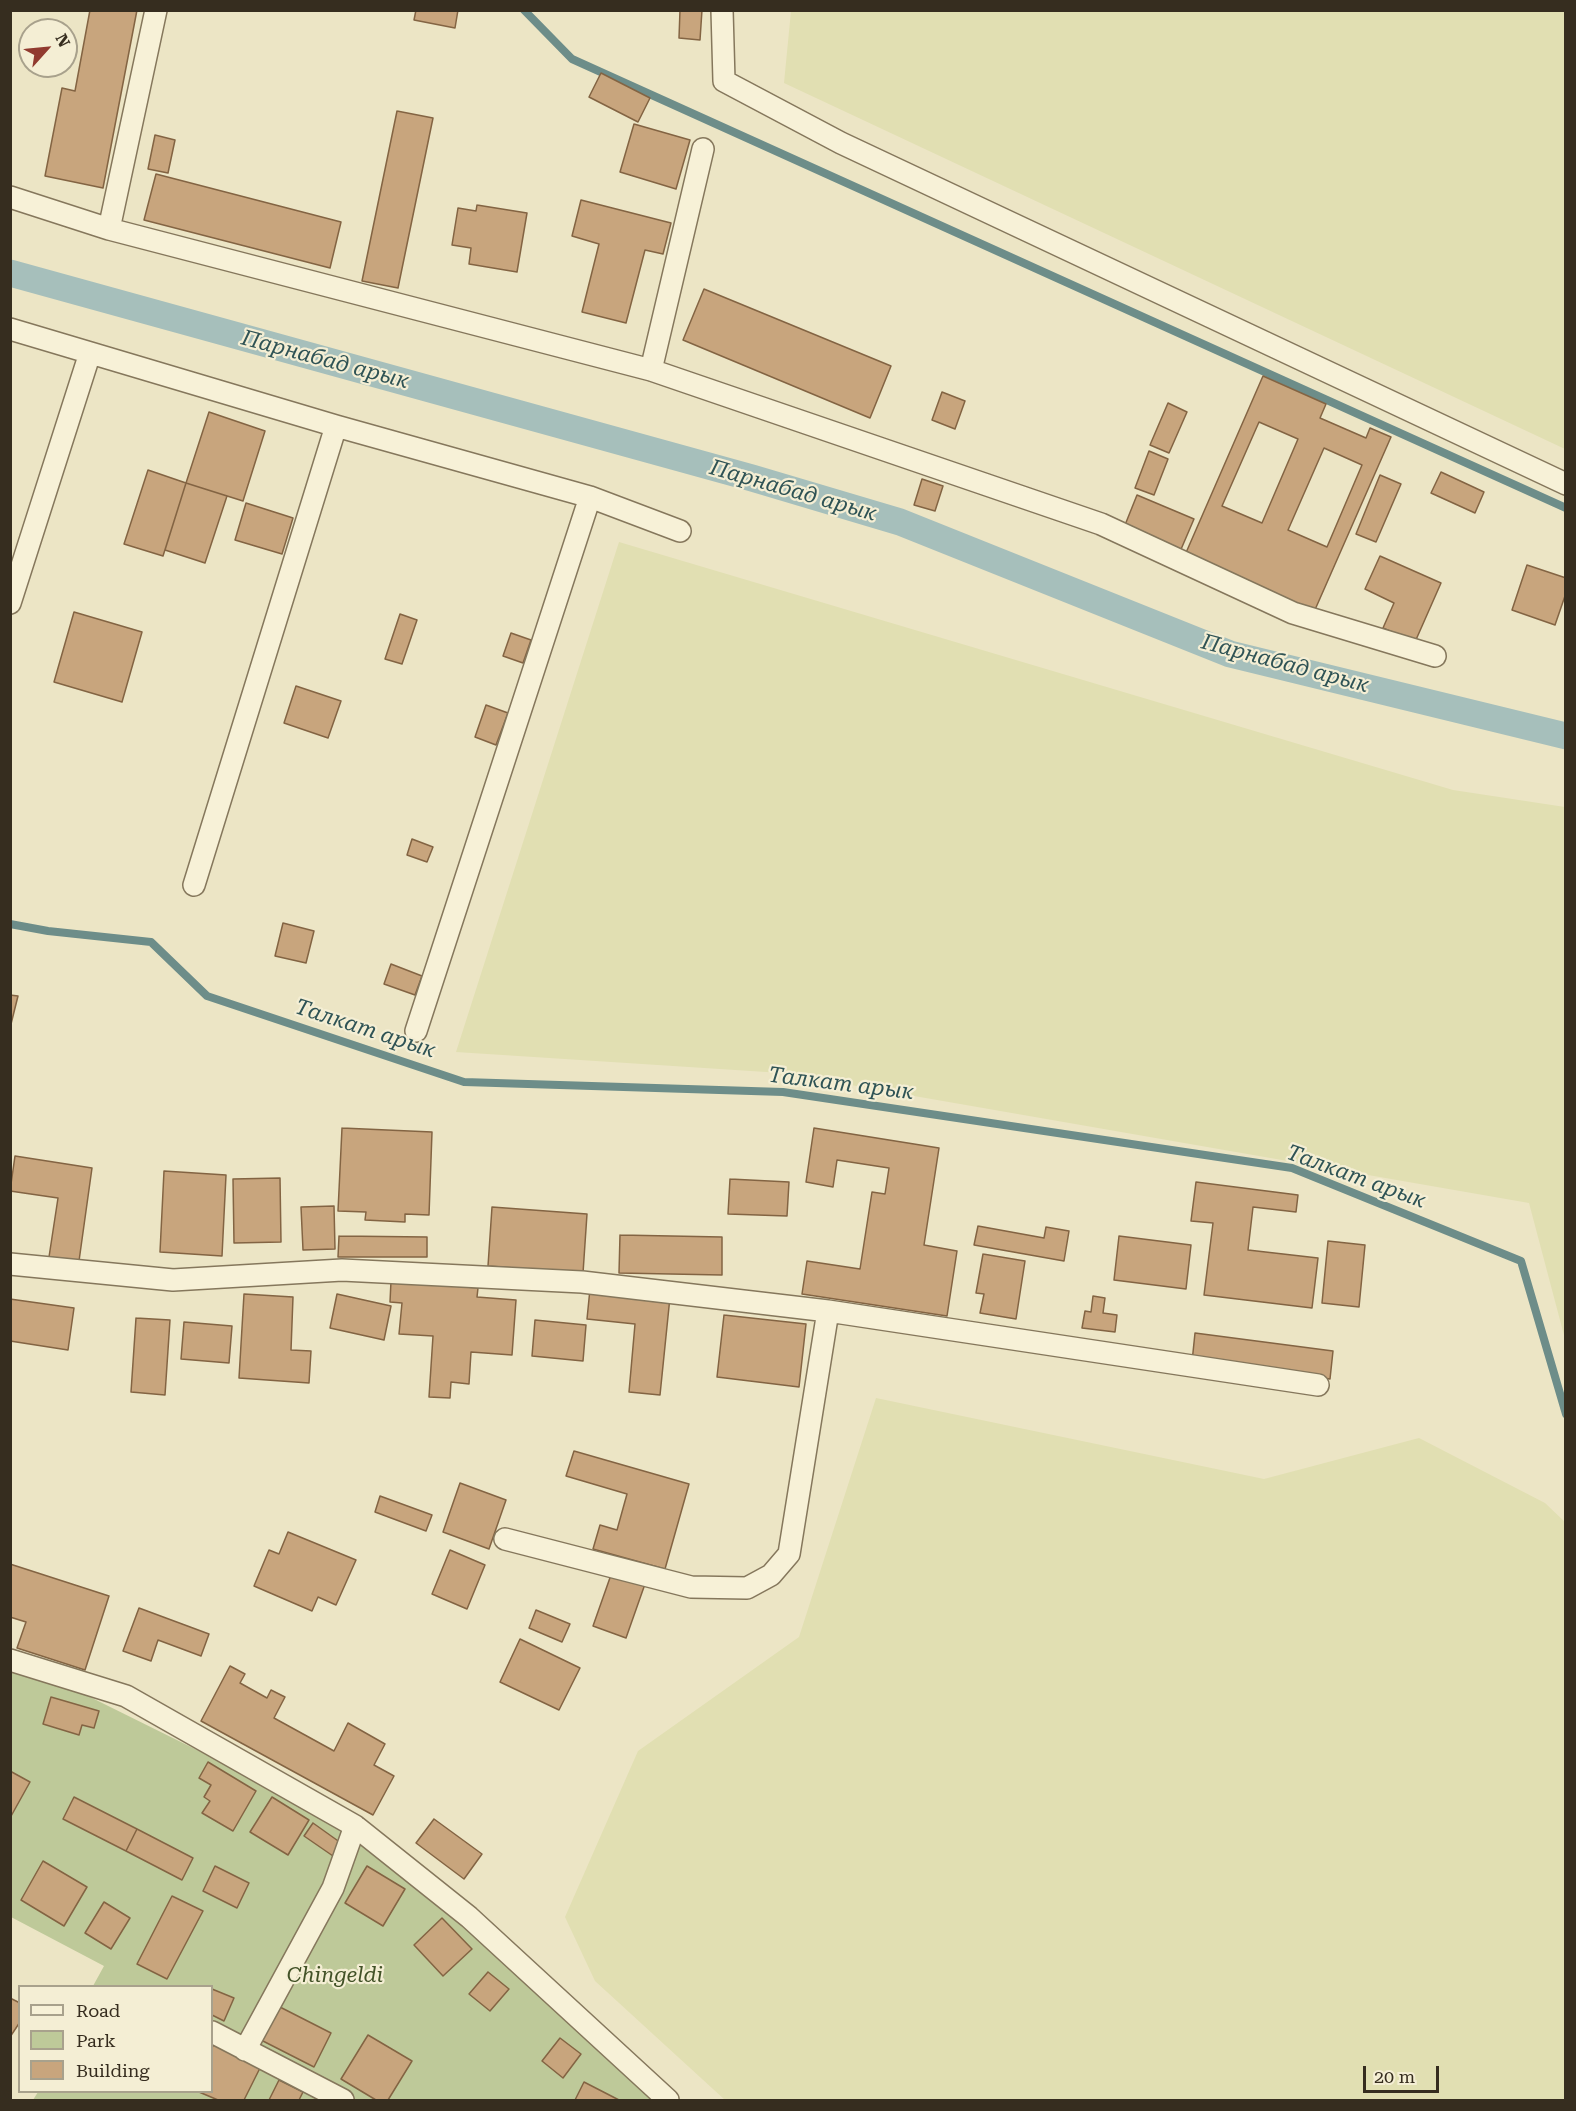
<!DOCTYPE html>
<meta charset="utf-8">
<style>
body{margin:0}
#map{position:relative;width:1576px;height:2111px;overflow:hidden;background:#ece5c5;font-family:"Roboto Serif",serif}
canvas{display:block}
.frame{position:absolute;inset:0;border:12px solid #362d1f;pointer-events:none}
.legend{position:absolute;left:18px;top:1985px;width:195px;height:108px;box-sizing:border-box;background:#f4eed4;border:2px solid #a8a18c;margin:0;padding:8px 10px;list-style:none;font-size:18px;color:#362d1f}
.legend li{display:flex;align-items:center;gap:12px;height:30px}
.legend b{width:30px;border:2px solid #a8a18c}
.north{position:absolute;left:18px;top:18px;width:60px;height:60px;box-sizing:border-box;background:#f4eed4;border:2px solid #a8a18c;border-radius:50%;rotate:63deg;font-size:16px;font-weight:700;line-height:24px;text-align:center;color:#362d1f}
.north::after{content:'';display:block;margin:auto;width:21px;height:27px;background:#913a2f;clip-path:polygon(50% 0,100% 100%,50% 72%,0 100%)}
.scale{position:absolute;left:1363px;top:2066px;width:76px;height:27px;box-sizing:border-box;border:3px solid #362d1f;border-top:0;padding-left:8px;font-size:18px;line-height:21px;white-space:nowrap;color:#362d1f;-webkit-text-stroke:4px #f4eed4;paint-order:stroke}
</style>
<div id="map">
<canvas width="1576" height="2111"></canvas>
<div class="frame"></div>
<ul class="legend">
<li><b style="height:8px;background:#f7f1d7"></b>Road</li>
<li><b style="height:16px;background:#bec999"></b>Park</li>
<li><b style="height:16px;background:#c8a57d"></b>Building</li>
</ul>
<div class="north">N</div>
<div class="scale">20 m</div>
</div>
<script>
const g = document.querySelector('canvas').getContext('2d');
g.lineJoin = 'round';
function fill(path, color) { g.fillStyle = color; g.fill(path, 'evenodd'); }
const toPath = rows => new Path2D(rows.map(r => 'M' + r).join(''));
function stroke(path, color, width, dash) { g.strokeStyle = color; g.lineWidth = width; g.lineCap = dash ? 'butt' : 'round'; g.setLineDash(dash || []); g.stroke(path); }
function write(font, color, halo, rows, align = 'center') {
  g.font = font + ' "Roboto Serif",serif'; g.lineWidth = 4.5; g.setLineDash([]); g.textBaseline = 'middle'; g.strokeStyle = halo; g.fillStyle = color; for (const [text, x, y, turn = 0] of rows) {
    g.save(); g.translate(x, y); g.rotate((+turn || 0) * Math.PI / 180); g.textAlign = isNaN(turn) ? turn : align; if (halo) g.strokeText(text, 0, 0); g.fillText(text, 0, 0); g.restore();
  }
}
const farmland = toPath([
 [1556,11,1566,11,1565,449,784,83,791,11],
 [619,542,1453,790,1565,807,1565,1339,1529,1203,782,1073,456,1052],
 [876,1398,1264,1479,1419,1438,1545,1503,1566,1523,1565,2100,725,2100,595,1981,565,1917,638,1751,799,1637]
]);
const green = toPath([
 [10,1671,84,1694,294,1798,469,1917,666,2100,33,2100,38,2092,212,2092,212,1986,93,1986,104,1966,11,1917]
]);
const stream = toPath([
 [524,10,572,59,1566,508],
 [10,924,48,931,151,942,207,996,464,1082,783,1092,1292,1168,1521,1261,1566,1414]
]);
const canal = toPath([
 [10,273,752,478,900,522,1230,654,1566,736]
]);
const building = toPath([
 [90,10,137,10,103,188,45,176,62,88,75,91,90,10],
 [416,10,458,10,455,28,414,20,416,10],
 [680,10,702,10,700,40,679,38,680,10],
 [601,73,650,98,638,122,589,97,601,73],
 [397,111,433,118,398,288,362,281,397,111],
 [634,124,690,140,676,189,620,172,634,124],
 [155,135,175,140,168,173,148,169,155,135],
 [156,174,341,222,330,268,144,220,156,174],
 [581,200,671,223,663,254,645,250,626,323,582,312,599,244,572,236,581,200],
 [477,205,527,213,517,272,469,264,471,248,452,245,458,208,476,211,477,205],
 [704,289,891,366,870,418,683,340,704,289],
 [1263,376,1326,404,1320,418,1366,438,1370,428,1391,437,1314,612,1185,555,1263,376],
 [1259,422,1298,439,1262,523,1222,506,1259,422],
 [1324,448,1362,465,1327,547,1288,530,1324,448],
 [942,392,965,401,955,429,932,420,942,392],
 [1168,403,1187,412,1169,453,1150,445,1168,403],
 [209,412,265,431,243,501,186,483,209,412],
 [1149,451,1168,459,1154,495,1135,488,1149,451],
 [148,470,186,483,163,556,124,544,148,470],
 [1441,472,1484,492,1475,513,1431,493,1441,472],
 [1380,475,1401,484,1376,542,1356,534,1380,475],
 [922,479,943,486,935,511,914,505,922,479],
 [186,483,227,496,205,563,165,550,186,483],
 [1137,495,1194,519,1179,554,1123,530,1137,495],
 [246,503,293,518,282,554,235,540,246,503],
 [1380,556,1441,583,1415,642,1383,628,1394,603,1365,589,1380,556],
 [1527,565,1566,578,1566,593,1555,625,1512,610,1527,565],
 [74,612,142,632,122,702,54,682,74,612],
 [400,614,417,620,402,664,385,659,400,614],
 [511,633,531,640,523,663,503,656,511,633],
 [296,686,341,701,328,738,284,723,296,686],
 [486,705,508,713,496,745,475,737,486,705],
 [412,839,433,847,427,862,407,855,412,839],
 [283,923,314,931,306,963,275,956,283,923],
 [391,964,422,976,415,995,384,984,391,964],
 [10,995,18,996,10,1028,10,995],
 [342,1128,432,1132,429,1215,405,1214,405,1222,365,1220,366,1212,338,1211,342,1128],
 [814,1128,939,1148,924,1245,957,1251,947,1316,802,1294,807,1261,860,1269,872,1192,885,1194,889,1168,837,1160,833,1187,806,1182,814,1128],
 [15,1156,92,1168,79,1261,49,1257,58,1198,10,1191,15,1156],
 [164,1171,226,1175,222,1256,160,1252,164,1171],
 [280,1178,281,1242,234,1243,233,1179,280,1178],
 [730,1179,789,1182,787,1216,728,1214,730,1179],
 [1196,1182,1298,1195,1296,1212,1253,1207,1248,1250,1318,1258,1312,1308,1204,1295,1213,1223,1191,1221,1196,1182],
 [334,1206,335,1249,303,1250,301,1207,334,1206],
 [492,1207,587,1214,583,1273,488,1266,492,1207],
 [978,1226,1044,1238,1046,1227,1069,1231,1064,1261,974,1245,978,1226],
 [620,1235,722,1237,722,1275,619,1273,620,1235],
 [339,1236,427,1237,427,1257,338,1257,339,1236],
 [1119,1236,1191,1245,1186,1289,1114,1280,1119,1236],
 [1328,1241,1365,1245,1359,1307,1322,1303,1328,1241],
 [983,1254,1025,1261,1016,1319,980,1313,984,1294,976,1293,983,1254],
 [391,1281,478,1288,477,1297,516,1300,512,1355,471,1352,469,1384,451,1382,450,1398,429,1397,433,1336,399,1334,402,1303,390,1302,391,1281],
 [590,1289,670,1297,660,1395,629,1392,635,1324,587,1319,590,1289],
 [244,1294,293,1297,291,1350,311,1351,309,1383,239,1378,244,1294],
 [337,1294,391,1306,384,1340,330,1328,337,1294],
 [1093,1296,1105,1298,1103,1313,1117,1315,1115,1332,1082,1328,1085,1311,1091,1312,1093,1296],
 [10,1299,74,1308,68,1350,10,1341,10,1299],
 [724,1315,806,1324,799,1387,717,1377,724,1315],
 [136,1318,170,1320,165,1395,131,1392,136,1318],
 [535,1320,586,1325,583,1361,532,1356,535,1320],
 [184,1322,232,1326,229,1363,181,1359,184,1322],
 [1195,1333,1333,1351,1330,1379,1192,1362,1195,1333],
 [574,1451,689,1484,665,1569,593,1549,600,1525,617,1530,627,1494,566,1476,574,1451],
 [460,1483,506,1500,489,1549,443,1532,460,1483],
 [380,1496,432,1515,426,1531,375,1512,380,1496],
 [288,1532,356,1560,336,1605,318,1597,312,1611,254,1586,269,1550,279,1554,288,1532],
 [450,1550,485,1565,467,1609,432,1594,450,1550],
 [10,1564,109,1596,85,1670,17,1648,26,1622,10,1617,10,1564],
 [612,1572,645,1584,626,1638,593,1626,612,1572],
 [139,1608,209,1634,201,1656,158,1640,151,1661,123,1651,139,1608],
 [536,1610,570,1624,562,1642,529,1628,536,1610],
 [520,1639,580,1668,559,1710,500,1682,520,1639],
 [230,1666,245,1674,240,1683,267,1698,271,1690,285,1697,274,1718,334,1751,348,1723,385,1744,374,1765,394,1776,373,1815,201,1721,230,1666],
 [51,1697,99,1711,94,1728,82,1725,79,1735,43,1724,51,1697],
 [208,1762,256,1791,233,1831,202,1813,210,1801,204,1797,211,1785,199,1778,208,1762],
 [10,1771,30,1782,10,1818,10,1771],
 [74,1797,137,1829,126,1851,63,1819,74,1797],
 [272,1797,309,1820,288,1855,250,1832,272,1797],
 [434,1819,482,1854,464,1879,416,1843,434,1819],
 [313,1823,341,1843,333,1856,304,1836,313,1823],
 [137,1829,193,1858,182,1880,126,1851,137,1829],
 [43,1861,87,1887,64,1926,21,1900,43,1861],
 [215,1866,249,1883,237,1908,203,1891,215,1866],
 [367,1866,405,1889,383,1926,345,1903,367,1866],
 [172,1896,203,1911,167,1979,137,1964,172,1896],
 [104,1902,130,1918,111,1949,85,1933,104,1902],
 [442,1918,472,1949,443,1976,414,1945,442,1918],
 [488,1972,509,1989,490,2011,469,1994,488,1972],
 [212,1989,234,1998,224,2021,212,2015,212,1989],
 [10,1998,20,2003,20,2022,10,2037,10,1998],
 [276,2005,331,2033,314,2067,259,2039,276,2005],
 [368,2035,412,2061,388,2100,376,2100,341,2079,368,2035],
 [560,2038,581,2054,563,2078,542,2061,560,2038],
 [215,2041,262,2064,244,2100,218,2100,199,2092,212,2092,212,2048,215,2041],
 [279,2080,303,2092,299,2100,269,2100,279,2080],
 [584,2082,619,2100,575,2100,584,2082]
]);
const street = toPath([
 [722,10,724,81,841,143,1566,484],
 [10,197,109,229,651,370,1101,524,1293,613,1435,656],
 [109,229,156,10],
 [10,329,336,426,590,497,680,531],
 [651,370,703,149],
 [10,603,90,353],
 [194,885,336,426],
 [416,1031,590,497],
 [10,1264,173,1280,342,1270,582,1282,828,1311,1318,1385],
 [505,1539,691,1587,747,1588,771,1575,789,1554,828,1311],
 [10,1660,126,1696,355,1826,469,1917,668,2100],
 [212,2032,343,2100],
 [245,2050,333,1888,355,1826]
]);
const parkNames = [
 ["Chingeldi",335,1976]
];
const waterNames = [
 ["Парнабад арык",325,360,15],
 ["Парнабад арык",793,491,16],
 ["Парнабад арык",1285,664,15],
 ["Талкат арык",365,1029,18],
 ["Талкат арык",841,1084,7],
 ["Талкат арык",1356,1177,20]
];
fill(farmland, '#e1dfb2');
fill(green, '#bec999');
stroke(stream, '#6d8d89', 8);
stroke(canal, '#a6bfbb', 27);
fill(building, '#c8a57d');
stroke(building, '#836443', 1.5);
stroke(street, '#85775c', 24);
stroke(street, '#f7f1d7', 21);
write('italic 21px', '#425227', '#f4eed4', parkNames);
write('italic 22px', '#2f5355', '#f4eed4', waterNames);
</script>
